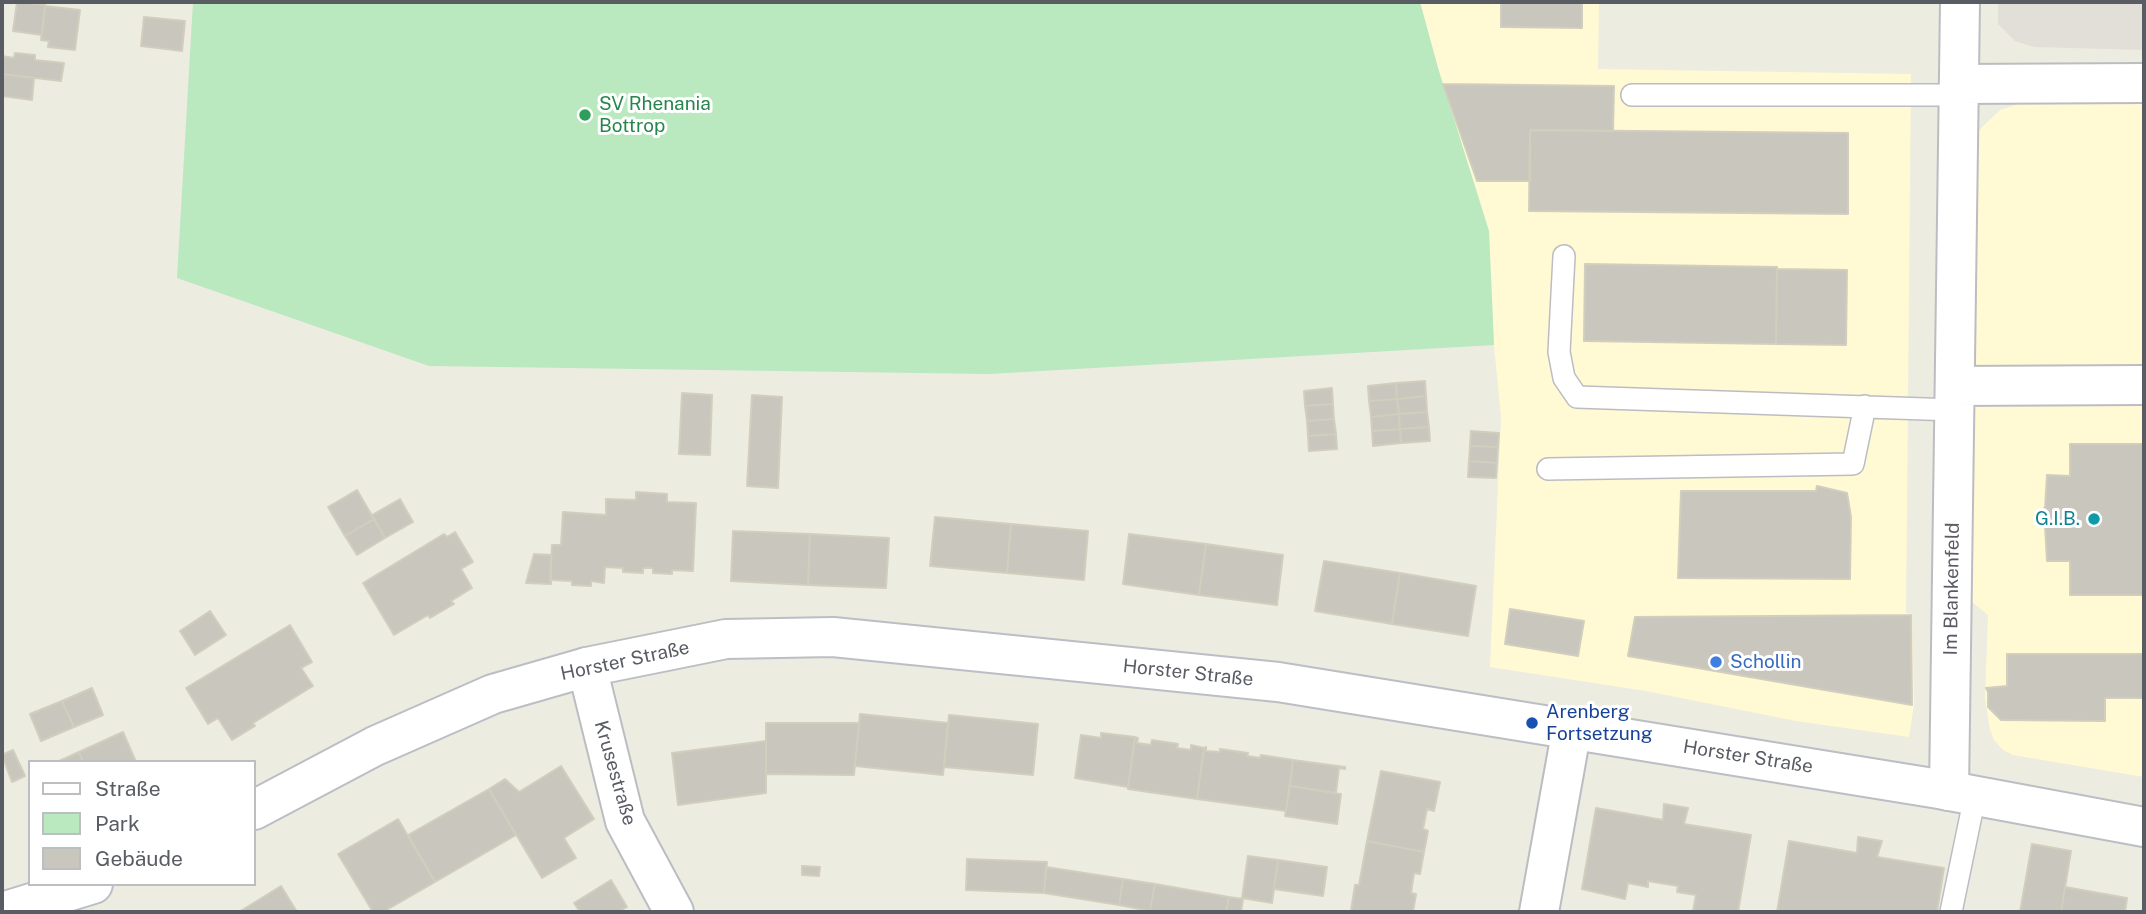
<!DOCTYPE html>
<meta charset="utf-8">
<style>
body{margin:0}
#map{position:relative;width:2146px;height:914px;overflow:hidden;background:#edece0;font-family:"Public Sans",sans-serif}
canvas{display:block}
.frame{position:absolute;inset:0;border:4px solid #595c63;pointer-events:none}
.legend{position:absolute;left:28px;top:760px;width:228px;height:126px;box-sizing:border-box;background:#fff;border:2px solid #bdbec1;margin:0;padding:9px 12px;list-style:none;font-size:21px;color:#595c63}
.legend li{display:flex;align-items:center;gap:14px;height:35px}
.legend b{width:35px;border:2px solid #bdbec1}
</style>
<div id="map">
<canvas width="2146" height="914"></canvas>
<div class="frame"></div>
<ul class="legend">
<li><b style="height:9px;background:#fff"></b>Straße</li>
<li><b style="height:19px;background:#bae8bf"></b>Park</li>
<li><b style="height:19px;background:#c8c6bd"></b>Gebäude</li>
</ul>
</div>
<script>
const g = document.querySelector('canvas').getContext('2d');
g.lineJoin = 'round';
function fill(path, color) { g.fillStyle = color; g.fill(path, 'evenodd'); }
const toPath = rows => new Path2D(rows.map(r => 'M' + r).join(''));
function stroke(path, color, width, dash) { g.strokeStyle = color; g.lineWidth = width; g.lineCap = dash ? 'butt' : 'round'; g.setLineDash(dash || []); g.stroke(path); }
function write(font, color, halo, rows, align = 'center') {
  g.font = font + ' "Public Sans",sans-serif'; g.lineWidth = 6; g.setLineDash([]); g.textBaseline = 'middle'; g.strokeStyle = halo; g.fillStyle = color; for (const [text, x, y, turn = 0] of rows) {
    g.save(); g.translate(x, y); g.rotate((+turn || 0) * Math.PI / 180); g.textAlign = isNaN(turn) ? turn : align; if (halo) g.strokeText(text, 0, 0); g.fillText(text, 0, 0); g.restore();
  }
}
const commercial = toPath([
 [1420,2,1599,2,1598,69,1911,74,1906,613,1912,614,1914,705,1909,737,1796,721,1646,691,1490,667,1501,417,1494,345,1489,231,1438,68],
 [2044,101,2144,101,2144,777,2013,755,2003,750,1994,740,1990,730,1985,698,1988,615,1971,601,1977,132,2000,110,2018,104]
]);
const industrial = toPath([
 [1998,2,2144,2,2144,50,2034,47,2015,41,1998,24]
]);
const green = toPath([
 [193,2,1420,2,1438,68,1489,231,1494,345,989,374,429,366,177,278]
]);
const building = toPath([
 [17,2,45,5,42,35,13,31,17,2],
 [1501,2,1582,2,1582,28,1501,27,1501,2],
 [45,6,80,10,75,50,48,47,49,41,41,40,45,6],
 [144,17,185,21,182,51,141,46,144,17],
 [15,53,35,55,35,60,64,63,61,81,2,74,2,56,14,58,15,53],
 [2,74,34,78,32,100,2,96,2,74],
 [1443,84,1614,86,1613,131,1530,130,1530,181,1477,181,1443,84],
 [1530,130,1848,133,1848,214,1529,211,1530,130],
 [1585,264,1777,267,1776,344,1584,341,1585,264],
 [1777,269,1847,270,1846,345,1776,344,1777,269],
 [1425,381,1426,396,1397,399,1396,383,1425,381],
 [1396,383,1397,399,1369,401,1368,386,1396,383],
 [1332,388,1333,404,1305,406,1304,391,1332,388],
 [682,393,712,395,710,455,679,454,682,393],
 [752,395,782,397,778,488,747,486,752,395],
 [1426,396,1427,412,1399,414,1397,399,1426,396],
 [1397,399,1399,414,1371,417,1369,401,1397,399],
 [1333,404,1334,419,1307,421,1305,406,1333,404],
 [1427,412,1429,427,1400,429,1399,414,1427,412],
 [1399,414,1400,429,1372,431,1371,417,1399,414],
 [1334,419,1336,434,1308,436,1307,421,1334,419],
 [1429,427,1430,441,1401,443,1400,429,1429,427],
 [1400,429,1401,443,1373,446,1372,431,1400,429],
 [1471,431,1499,433,1498,447,1470,446,1471,431],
 [1336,434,1337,449,1309,451,1308,436,1336,434],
 [2070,444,2144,444,2144,595,2070,595,2070,561,2047,561,2044,508,2045,508,2047,475,2070,476,2070,444],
 [1470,446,1498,447,1497,463,1469,461,1470,446],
 [1469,461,1497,463,1496,478,1468,477,1469,461],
 [1817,486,1847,493,1851,517,1850,579,1678,578,1681,491,1816,491,1817,486],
 [357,490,374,519,345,536,328,507,357,490],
 [636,492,667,494,667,502,696,503,693,571,672,570,672,574,653,573,653,568,643,568,643,573,623,572,623,568,605,567,604,583,591,581,591,586,572,585,572,581,550,580,552,545,561,545,563,512,606,515,606,499,636,500,636,492],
 [400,499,413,522,385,538,372,515,400,499],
 [935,517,1011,524,1007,573,930,566,935,517],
 [374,519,385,538,357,555,345,536,374,519],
 [1011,524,1088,531,1084,580,1007,573,1011,524],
 [733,531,810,534,808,585,731,581,733,531],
 [455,532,473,562,461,569,472,588,451,601,454,604,430,618,428,615,394,635,363,583,444,534,447,537,455,532],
 [810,534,889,538,886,588,808,585,810,534],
 [1129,534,1206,544,1199,595,1123,584,1129,534],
 [1206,544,1283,555,1277,605,1199,595,1206,544],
 [534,554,551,555,551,584,526,583,534,554],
 [1324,561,1400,573,1392,624,1315,611,1324,561],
 [1400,573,1476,586,1468,636,1392,624,1400,573],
 [1510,609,1584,621,1578,656,1505,644,1510,609],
 [210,611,226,635,195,655,180,631,210,611],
 [1911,615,1912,705,1628,656,1635,617,1911,615],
 [290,625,312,662,301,668,313,686,253,723,255,726,232,740,218,718,208,724,186,688,290,625],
 [2007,654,2144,654,2144,698,2105,698,2105,721,2001,720,1988,707,1988,692,1986,688,2007,686,2007,654],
 [92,688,103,715,74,727,62,701,92,688],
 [62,701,74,727,41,741,30,714,62,701],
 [860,714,948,723,943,775,855,766,860,714],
 [949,715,1038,724,1033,775,944,767,949,715],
 [766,723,859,723,854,775,766,774,766,723],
 [123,732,136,762,83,762,79,752,123,732],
 [1101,733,1135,737,1128,787,1075,778,1081,735,1101,738,1101,733],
 [1135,737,1138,738,1137,743,1151,745,1152,740,1178,744,1177,748,1191,750,1191,745,1204,748,1197,799,1128,789,1135,737],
 [766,741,766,793,678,805,672,753,766,741],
 [1206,747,1206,751,1220,752,1220,749,1248,753,1247,756,1260,758,1261,755,1293,760,1286,811,1197,799,1204,748,1206,747],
 [13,750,25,776,12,782,2,755,13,750],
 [79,752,83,762,57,762,79,752],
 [1293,760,1345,767,1345,769,1339,768,1336,793,1290,786,1293,760],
 [561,766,594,819,564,838,576,858,542,878,489,789,505,779,519,792,561,766],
 [1381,771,1440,782,1434,811,1427,809,1423,829,1428,831,1424,852,1367,841,1381,771],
 [1290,786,1341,794,1337,824,1285,816,1290,786],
 [489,789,516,835,435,882,408,835,489,789],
 [1664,804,1688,808,1684,824,1751,835,1738,912,1693,911,1696,895,1677,892,1678,886,1648,881,1648,887,1628,883,1625,899,1582,889,1596,808,1663,820,1664,804],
 [398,819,435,882,383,912,373,912,338,854,398,819],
 [1858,837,1882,841,1877,857,1944,868,1937,912,1777,912,1789,841,1857,853,1858,837],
 [1367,841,1424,852,1420,874,1414,873,1411,893,1416,894,1413,912,1351,911,1355,885,1359,885,1367,841],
 [2032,844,2071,851,2061,912,2020,912,2032,844],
 [1248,856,1278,860,1272,903,1242,898,1248,856],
 [967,859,1047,862,1044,893,966,890,967,859],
 [1278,860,1327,867,1323,896,1274,889,1278,860],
 [802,866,820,867,819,876,802,875,802,866],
 [1046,867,1123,879,1119,905,1044,893,1046,867],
 [1123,879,1155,884,1150,911,1119,905,1123,879],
 [611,880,627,907,618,912,580,912,574,903,611,880],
 [1155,884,1229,897,1226,912,1150,911,1155,884],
 [281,886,297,912,239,912,281,886],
 [2065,887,2127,898,2125,912,2061,912,2065,887],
 [1229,897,1243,899,1241,912,1226,912,1229,897]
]);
const service = toPath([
 [1632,95,1960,95],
 [1564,256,1559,352,1564,378,1577,397,1954,410],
 [1548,469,1853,464,1865,406],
 [1951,912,1975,796]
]);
const minor = toPath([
 [1959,84,2144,83],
 [1955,386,2144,385],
 [587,667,625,821,674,912],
 [1949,791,1960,2],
 [1539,912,1572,728]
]);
const secondary = toPath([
 [254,810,375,746,493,694,587,667,726,639,833,637,1278,682,1939,789,2144,827],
 [2,912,93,884]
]);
const markers = [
 [585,115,7,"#2e9e5b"],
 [2094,519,7,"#0f9aa8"],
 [1716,662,7,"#3f7fe0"],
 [1532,723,7,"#1a4fb4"]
];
const leisureNames = [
 ["SV Rhenania",599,104],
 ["Bottrop",599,126]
];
const cultureNames = [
 ["G.I.B.",2080,519]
];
const streetNames = [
 ["Im Blankenfeld",1952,589,-89],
 ["Horster Straße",625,661,-12],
 ["Horster Straße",1188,673,6],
 ["Horster Straße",1748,757,9],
 ["Krusestraße",615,773,74]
];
const shopNames = [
 ["Schollin",1730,662]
];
const transitNames = [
 ["Arenberg",1546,712],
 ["Fortsetzung",1546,734]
];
fill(commercial, '#fffad3');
fill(industrial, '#e1dfd8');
fill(green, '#bae8bf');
fill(building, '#c8c6bd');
stroke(building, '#d2cebe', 2);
stroke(service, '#bbbdc3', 24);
stroke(minor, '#bbbdc3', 42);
stroke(secondary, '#bbbec5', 42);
stroke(service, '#fff', 21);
stroke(minor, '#fff', 38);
stroke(secondary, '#fff', 38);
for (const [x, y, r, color] of markers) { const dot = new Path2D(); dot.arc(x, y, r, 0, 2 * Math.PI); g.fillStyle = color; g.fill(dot); stroke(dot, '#fff', 2.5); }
write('19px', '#27864d', '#fff', leisureNames, 'left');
write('19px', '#0d838f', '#fff', cultureNames, 'right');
write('19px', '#595c63', '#fff', streetNames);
write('19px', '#366cbe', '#fff', shopNames, 'left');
write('19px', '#164399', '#fff', transitNames, 'left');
</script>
